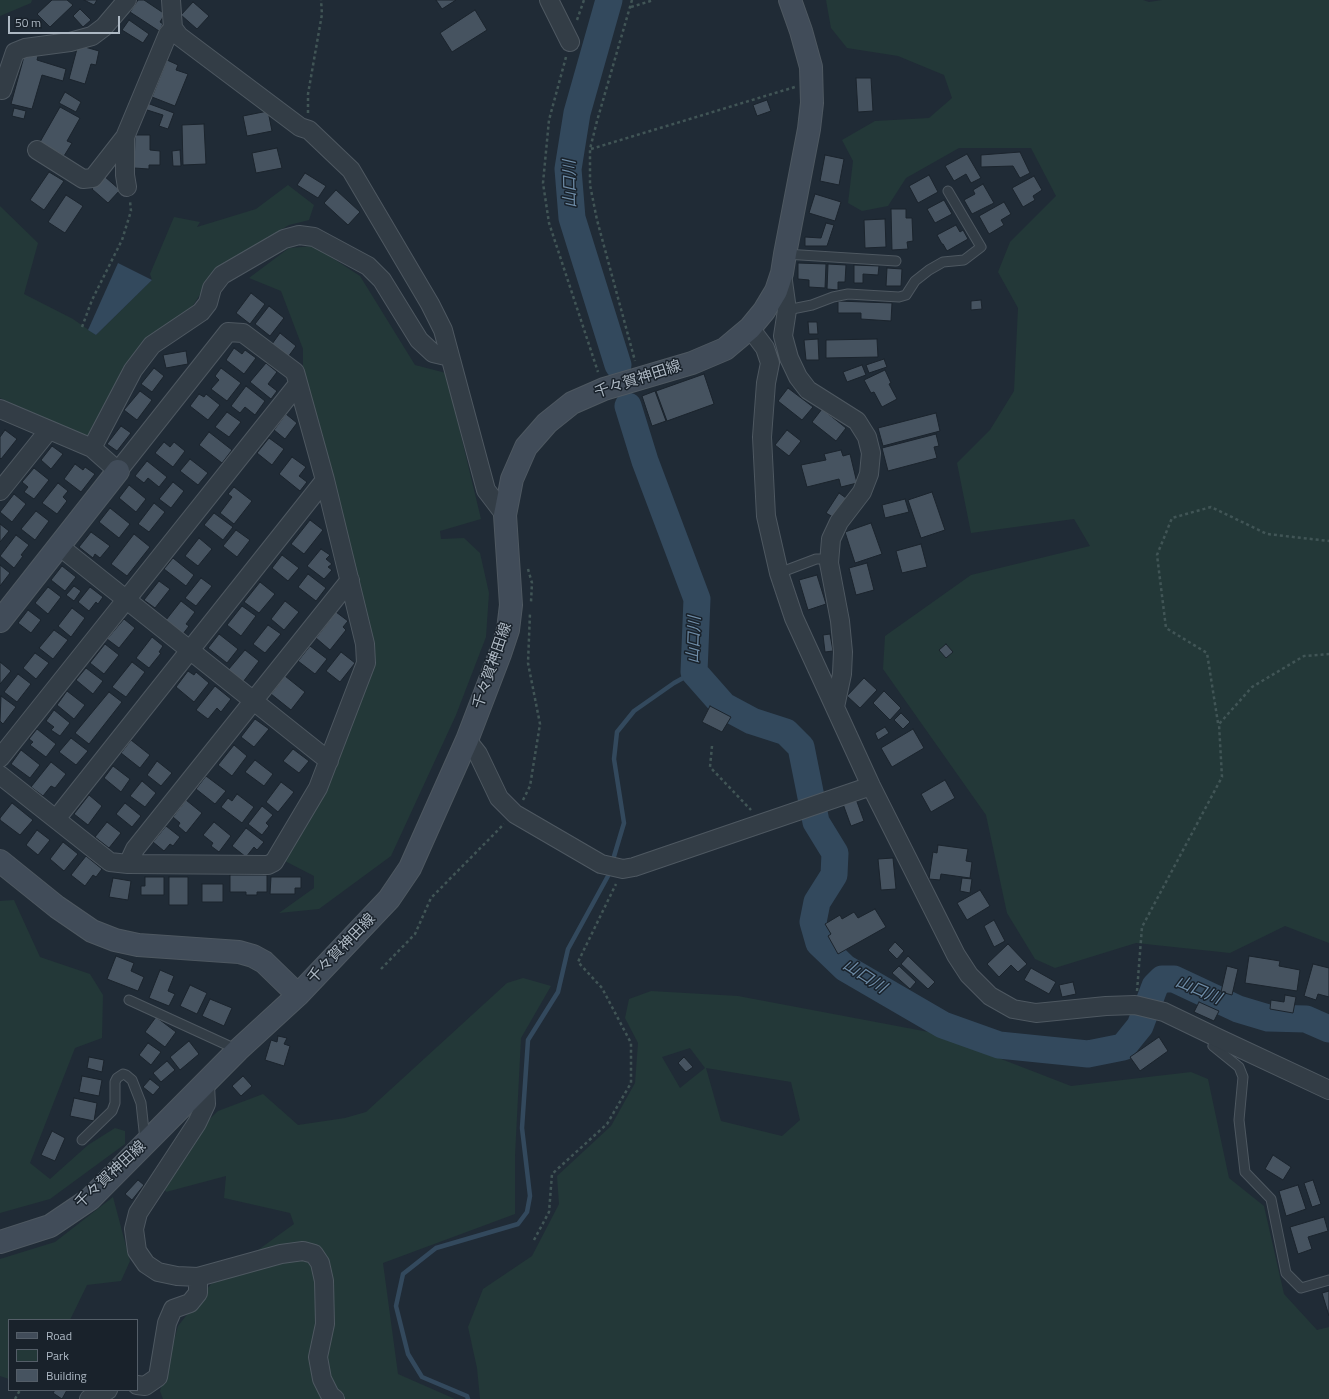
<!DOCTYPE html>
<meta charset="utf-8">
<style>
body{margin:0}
#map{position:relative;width:1329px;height:1399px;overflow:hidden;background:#202b36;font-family:"Titillium Web",sans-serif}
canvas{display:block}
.legend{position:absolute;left:8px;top:1319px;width:130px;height:72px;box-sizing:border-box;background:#19222b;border:1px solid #545e68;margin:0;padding:5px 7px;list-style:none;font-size:12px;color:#adb8c3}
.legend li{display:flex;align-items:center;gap:8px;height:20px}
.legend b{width:20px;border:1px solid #545e68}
.scale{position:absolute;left:8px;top:16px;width:112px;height:18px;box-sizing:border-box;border:2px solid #adb8c3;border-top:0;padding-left:5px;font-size:12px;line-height:14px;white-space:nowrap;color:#adb8c3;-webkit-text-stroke:3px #19222b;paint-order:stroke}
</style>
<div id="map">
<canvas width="1329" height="1399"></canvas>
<ul class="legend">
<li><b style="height:5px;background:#414c59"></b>Road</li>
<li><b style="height:11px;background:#233838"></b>Park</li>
<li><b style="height:11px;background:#465360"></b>Building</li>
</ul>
<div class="scale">50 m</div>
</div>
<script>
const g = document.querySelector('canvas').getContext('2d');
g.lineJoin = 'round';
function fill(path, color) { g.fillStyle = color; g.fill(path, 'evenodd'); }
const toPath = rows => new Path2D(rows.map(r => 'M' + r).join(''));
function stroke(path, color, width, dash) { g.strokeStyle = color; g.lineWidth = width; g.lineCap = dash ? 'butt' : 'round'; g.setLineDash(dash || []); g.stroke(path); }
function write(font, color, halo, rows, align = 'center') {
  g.font = font + ' "Titillium Web","Noto Sans JP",sans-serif'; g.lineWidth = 3; g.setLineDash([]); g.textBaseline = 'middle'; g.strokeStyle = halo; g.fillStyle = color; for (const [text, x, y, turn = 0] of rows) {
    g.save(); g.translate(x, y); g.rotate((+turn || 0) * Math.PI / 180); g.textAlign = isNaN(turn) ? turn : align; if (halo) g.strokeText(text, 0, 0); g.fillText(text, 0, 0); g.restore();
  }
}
const green = toPath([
 [0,0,32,0,31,3,0,16],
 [826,0,1143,0,1149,2,1162,0,1329,0,1329,943,1285,926,1230,953,1136,943,1055,968,1035,959,1007,913,986,815,883,669,885,636,971,575,1090,546,1074,519,971,533,957,463,990,430,1014,391,1018,308,998,272,1010,242,1056,196,1031,148,959,148,906,178,888,206,862,211,848,203,853,161,842,140,875,121,929,118,952,98,944,75,898,56,847,48,831,28],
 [288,185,314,205,309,220,289,225,217,268,192,307,154,335,88,438,0,398,0,206,38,243,24,294,73,319,96,335,152,280,150,274,174,217,200,222,197,227,256,209],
 [314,246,360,276,415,365,446,373,481,519,440,531,441,539,464,538,480,553,489,593,486,637,456,715,391,856,319,909,279,913,314,888,314,876,283,860,372,658,303,371,303,349,281,291,249,278,289,248],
 [14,900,40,957,90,974,103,995,102,1038,75,1048,30,1163,50,1179,88,1145,115,1128,125,1131,125,1144,50,1199,0,1213,0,901],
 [523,978,551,986,521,1038,515,1156,515,1214,383,1263,398,1374,455,1399,163,1399,160,1391,178,1326,211,1284,294,1224,290,1213,224,1198,226,1176,166,1192,156,1171,218,1111,263,1094,298,1125,345,1118,366,1112,507,983],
 [651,991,738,996,934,1033,1071,1086,1191,1072,1208,1079,1229,1178,1264,1206,1284,1294,1317,1330,1329,1327,1329,1399,480,1399,477,1368,468,1327,483,1289,532,1256,559,1204,557,1176,611,1126,635,1083,638,1043,625,1018,629,999],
 [690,1048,705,1068,680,1088,662,1057],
 [706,1068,791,1082,800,1120,782,1136,721,1121],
 [113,1197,130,1261,121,1281,87,1285,70,1320,9,1320,9,1379,0,1376,0,1259,55,1242]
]);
const water = toPath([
 [118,263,152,280,96,335,88,330]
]);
const stream = toPath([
 [612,863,624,823,614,759,617,732,634,711,674,683,694,672],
 [468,1399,467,1396,422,1377,408,1354,396,1306,403,1274,436,1248,518,1224,527,1212,530,1196,522,1128,528,1040,558,992,568,949,608,876,610,870]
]);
const river = toPath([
 [609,0,577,113,568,169,572,218,618,365],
 [628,406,645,461,697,599,694,672,724,706,752,721,786,732,801,747,816,822,835,853,834,875,817,902,813,922,819,943,845,968,943,1025,999,1045,1088,1054,1123,1047,1140,1026,1155,986,1162,979,1174,979,1238,1009,1268,1018,1306,1019,1329,1029]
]);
const building = toPath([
 [52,0,67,0,73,5,50,27,37,14,52,0],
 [84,0,97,0,94,5,84,0],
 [138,0,144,0,165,14,160,22,163,24,159,31,130,12,138,0],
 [436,0,456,0,442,9,436,0],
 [193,2,209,16,197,29,181,15,193,2],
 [80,9,91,20,83,27,73,16,80,9],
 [475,10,487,30,452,52,440,33,475,10],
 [129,20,149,34,143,43,122,30,129,20],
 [78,45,99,51,96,65,91,64,85,84,69,79,78,45],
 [25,53,38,56,37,60,66,69,63,81,42,75,32,109,11,104,25,53],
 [167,60,178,65,176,70,188,74,175,106,152,97,167,60],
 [856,78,871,78,873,111,858,112,856,78],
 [65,92,81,102,76,112,59,103,65,92],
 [767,100,771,111,757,116,753,105,767,100],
 [147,103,174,113,168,129,159,126,163,115,144,109,147,103],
 [60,107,80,118,67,141,72,143,64,156,40,142,60,107],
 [14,108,26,111,24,119,12,116,14,108],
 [268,111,272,131,247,136,243,116,268,111],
 [204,124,206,164,183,165,182,125,204,124],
 [135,135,150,135,150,150,160,151,160,165,149,165,149,169,134,168,135,135],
 [277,148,282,168,256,173,252,153,277,148],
 [180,150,181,166,173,166,172,151,180,150],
 [1020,152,1030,173,1020,178,1013,166,981,167,981,155,1020,152],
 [967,154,981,178,971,183,966,174,954,181,945,166,967,154],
 [825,155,844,159,839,185,820,181,825,155],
 [49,172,64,181,44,210,30,200,49,172],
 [305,173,326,186,318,198,297,185,305,173],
 [929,175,938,192,918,203,909,186,929,175],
 [104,176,120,190,108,203,92,189,104,176],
 [1034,176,1042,190,1033,196,1035,200,1023,207,1012,188,1034,176],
 [983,184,994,203,972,214,964,200,975,194,973,190,983,184],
 [336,190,360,212,348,225,324,203,336,190],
 [815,194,841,202,835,221,809,213,815,194],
 [66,195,83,206,65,233,48,222,66,195],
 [944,200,952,214,935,223,927,209,944,200],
 [1004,202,1011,214,1001,220,1004,225,989,234,979,216,1004,202],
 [891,209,906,209,906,218,912,218,913,241,907,242,908,249,892,250,891,209],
 [885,219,886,247,865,248,864,220,885,219],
 [826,223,834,225,827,246,805,246,805,237,821,238,826,223],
 [956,225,960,232,963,230,968,239,947,251,943,244,942,244,937,235,956,225],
 [798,263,826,264,825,288,809,287,809,280,798,279,798,263],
 [828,264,846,265,845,282,838,282,838,290,827,289,828,264],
 [854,265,879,266,878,275,863,274,863,283,854,283,854,265],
 [887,268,902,269,901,286,886,286,887,268],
 [251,293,265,304,250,324,236,313,251,293],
 [981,300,982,309,971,310,971,301,981,300],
 [838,301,892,303,891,321,861,319,861,313,838,313,838,301],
 [269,306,284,318,270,336,255,324,269,306],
 [808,322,817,322,818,334,809,334,808,322],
 [280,333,296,346,288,357,272,344,280,333],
 [818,339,819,360,806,360,804,340,818,339],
 [877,339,878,357,826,358,826,340,877,339],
 [234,348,242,354,245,350,256,358,244,374,226,360,234,348],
 [186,351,188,364,166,368,163,355,186,351],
 [884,359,887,367,869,373,866,365,884,359],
 [266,363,277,372,268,384,277,391,271,399,250,382,266,363],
 [862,365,866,375,847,382,843,372,862,365],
 [154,368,164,376,152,392,141,384,154,368],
 [221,368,241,383,227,401,211,389,219,380,215,376,221,368],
 [885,370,891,383,889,384,897,399,882,407,874,392,871,393,864,380,885,370],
 [704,374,714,404,667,421,656,391,704,374],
 [246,386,265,401,255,415,245,407,240,413,231,406,246,386],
 [788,388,813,407,802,420,778,401,788,388],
 [140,391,152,400,137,420,124,410,140,391],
 [655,391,666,421,652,426,642,396,655,391],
 [199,394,204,397,206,394,220,405,208,420,190,406,199,394],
 [822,409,846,428,836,441,812,422,822,409],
 [227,412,241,422,229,437,215,427,227,412],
 [936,413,940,431,883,446,878,428,936,413],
 [286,414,297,423,285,439,274,430,286,414],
 [121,426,131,433,117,451,107,444,121,426],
 [5,430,17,439,1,459,0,458,0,437,5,430],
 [787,430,801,441,789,456,775,445,787,430],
 [209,432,232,450,222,463,199,445,209,432],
 [936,434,939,446,934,447,937,458,888,471,882,448,936,434],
 [269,438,284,449,272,465,257,453,269,438],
 [164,442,170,447,174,442,185,451,173,467,155,453,164,442],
 [52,446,63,454,51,469,41,460,52,446],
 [841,450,843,456,850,454,857,483,841,487,839,479,807,487,801,465,826,460,824,454,841,450],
 [292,457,306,467,299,476,307,482,300,491,279,474,292,457],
 [190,459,208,473,198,485,180,471,190,459],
 [147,461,167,477,159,487,148,478,144,483,135,476,147,461],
 [75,464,83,470,85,467,95,474,81,492,64,479,75,464],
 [34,468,49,480,34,499,24,492,28,487,22,482,34,468],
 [173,482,184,491,171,508,159,499,173,482],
 [58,483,68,491,63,497,67,501,57,514,42,503,58,483],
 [129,485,146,499,136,512,119,498,129,485],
 [234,487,252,501,234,524,220,513,232,497,228,494,234,487],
 [932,492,945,530,921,538,908,500,932,492],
 [839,493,846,498,833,517,826,513,839,493],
 [14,494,26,504,12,522,0,512,14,494],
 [905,499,909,512,885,518,882,505,905,499],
 [154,503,165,512,149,532,138,524,154,503],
 [110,508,130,524,119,538,99,522,110,508],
 [36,511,49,521,35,540,21,529,36,511],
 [214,513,233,527,223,540,204,525,214,513],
 [310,520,323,530,304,554,291,544,310,520],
 [871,523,882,554,855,563,845,532,871,523],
 [0,524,9,531,0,542,0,524],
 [236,530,250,540,237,557,223,546,236,530],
 [91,532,110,546,100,558,95,554,93,558,79,547,91,532],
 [134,534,150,547,127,576,111,564,134,534],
 [16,535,29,545,21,555,23,556,14,568,0,556,16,535],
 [199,538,212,549,198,566,185,556,199,538],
 [921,544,927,567,902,573,896,551,921,544],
 [321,549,330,555,326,559,332,564,328,567,332,570,324,579,307,566,321,549],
 [282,555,299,568,288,581,272,568,282,555],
 [173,558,194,575,186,586,164,569,173,558],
 [867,563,874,590,856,595,849,568,867,563],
 [0,565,10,573,0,586,0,565],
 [62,566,76,577,65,591,51,580,62,566],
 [308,574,326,588,316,601,298,587,308,574],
 [817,575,826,604,808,610,799,580,817,575],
 [201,578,212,586,196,606,185,598,201,578],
 [159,581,170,589,155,608,144,600,159,581],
 [260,582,275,594,259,613,244,602,260,582],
 [74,586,81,591,74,601,66,595,74,586],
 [48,587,61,597,48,614,35,603,48,587],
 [90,587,103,597,98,604,96,602,89,611,78,602,90,587],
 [181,601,195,612,186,624,189,626,183,634,166,620,181,601],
 [285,601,299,612,284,630,271,619,285,601],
 [242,606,256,616,241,636,227,625,242,606],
 [72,608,85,618,71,637,58,626,72,608],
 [28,610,41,620,31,633,18,623,28,610],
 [336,612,348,621,343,627,346,630,330,650,316,638,336,612],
 [124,619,135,628,119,648,107,639,124,619],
 [268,625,281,634,265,653,253,644,268,625],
 [54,630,68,640,53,659,39,648,54,630],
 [219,634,238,649,227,663,208,648,219,634],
 [830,634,833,651,825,652,823,635,830,634],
 [152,637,163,646,159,652,161,653,149,668,136,658,152,637],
 [105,644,119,655,104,674,90,663,105,644],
 [946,644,953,652,946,658,939,650,946,644],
 [310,646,327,659,315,674,298,661,310,646],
 [245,650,259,661,243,682,228,670,245,650],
 [341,652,355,663,340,682,326,671,341,652],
 [35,653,49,663,36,679,23,668,35,653],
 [0,662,11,671,0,684,0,662],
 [132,662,145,672,126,697,112,687,132,662],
 [86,668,103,681,93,694,76,680,86,668],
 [188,671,194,675,196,672,209,683,194,702,176,687,188,671],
 [18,674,31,684,17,702,4,692,18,674],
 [285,676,305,692,291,710,271,694,285,676],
 [864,678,877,690,860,708,847,696,864,678],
 [215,686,231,699,221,712,217,708,208,719,196,710,215,686],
 [67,691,85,705,74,719,57,705,67,691],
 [884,691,901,708,890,720,873,703,884,691],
 [109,692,122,702,89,744,75,733,109,692],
 [1,696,16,707,3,724,0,721,1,696],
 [710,706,731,717,722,732,702,722,710,706],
 [54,710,70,723,60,736,51,730,54,727,46,721,54,710],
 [901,713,910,722,903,729,894,720,901,713],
 [255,719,269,729,254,747,241,737,255,719],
 [885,727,889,733,878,740,875,733,885,727],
 [37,729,56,744,46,757,30,745,33,742,29,739,37,729],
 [913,729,924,748,892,767,881,748,913,729],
 [71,738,88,751,76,765,59,752,71,738],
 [131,740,150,755,140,768,121,753,131,740],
 [234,745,247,756,232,776,218,765,234,745],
 [293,749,309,761,299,773,283,761,293,749],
 [21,750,40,765,30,778,11,764,21,750],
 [255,760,273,774,264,786,245,772,255,760],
 [157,761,172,773,161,786,147,775,157,761],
 [51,762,66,774,55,788,51,786,43,796,31,787,51,762],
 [113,766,130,779,121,792,104,778,113,766],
 [206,776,226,791,215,804,196,789,206,776],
 [945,780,955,798,931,812,921,794,945,780],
 [142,781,156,793,145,807,130,796,142,781],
 [281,782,294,792,278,812,266,802,281,782],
 [237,794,254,807,242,823,221,807,228,798,232,801,237,794],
 [89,795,102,806,88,825,74,814,89,795],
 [856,799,864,821,851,826,843,804,856,799],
 [186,800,202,813,186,833,178,826,180,823,173,817,186,800],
 [12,803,33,820,20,835,0,820,0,818,12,803],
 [125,803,141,816,132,827,116,814,125,803],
 [262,806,273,815,266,823,269,826,262,835,248,824,262,806],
 [107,822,121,833,109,848,95,837,107,822],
 [214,822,231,836,219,852,211,846,213,843,203,835,214,822],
 [166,826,180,837,173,846,170,844,164,851,153,842,166,826],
 [246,828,264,842,257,850,254,847,246,857,232,846,246,828],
 [37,830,50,840,38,855,26,845,37,830],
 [63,842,78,854,64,871,50,859,63,842],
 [938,845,968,849,966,861,972,862,970,878,941,874,940,880,929,879,933,852,937,853,938,845],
 [86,856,102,869,96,877,93,875,85,886,71,875,86,856],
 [893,858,896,889,881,890,878,859,893,858],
 [230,875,267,875,267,892,257,892,257,895,246,895,246,892,230,892,230,875],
 [145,877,164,877,164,895,141,895,141,886,145,886,145,877],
 [169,877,188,877,188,905,169,905,169,877],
 [271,877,301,877,301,888,295,888,295,894,270,894,271,877],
 [113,878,131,881,128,900,109,897,113,878],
 [962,878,972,879,970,893,960,891,962,878],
 [202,884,223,884,223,902,202,902,202,884],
 [980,890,990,906,967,920,957,903,980,890],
 [875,909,886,927,838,954,828,936,831,934,825,924,840,915,842,919,854,912,858,918,875,909],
 [994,920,1005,941,994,947,984,926,994,920],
 [895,942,904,951,897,959,888,950,895,942],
 [1008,944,1027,964,1018,972,1011,965,999,977,987,964,1008,944],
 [116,956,134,963,131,971,144,977,138,991,107,979,116,956],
 [908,956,935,982,928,989,901,964,908,956],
 [1249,956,1280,961,1279,966,1300,970,1297,991,1245,983,1249,956],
 [1313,964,1329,968,1329,997,1318,994,1316,1000,1304,996,1313,964],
 [899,966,916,982,910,989,892,973,899,966],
 [1227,966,1238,969,1232,995,1221,992,1227,966],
 [1031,968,1056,982,1049,994,1024,980,1031,968],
 [160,970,174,976,168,991,175,994,169,1006,149,998,160,970],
 [1073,982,1076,994,1062,997,1059,985,1073,982],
 [190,985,207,993,197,1014,180,1006,190,985],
 [1285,995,1296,997,1293,1013,1270,1009,1271,1000,1284,1002,1285,995],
 [210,999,232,1008,224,1026,202,1016,210,999],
 [1199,1002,1219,1011,1214,1021,1194,1012,1199,1002],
 [156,1017,176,1032,165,1047,145,1032,156,1017],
 [278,1036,287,1038,284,1044,290,1046,284,1066,265,1060,271,1040,277,1042,278,1036],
 [1159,1037,1168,1051,1140,1071,1130,1057,1159,1037],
 [189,1041,199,1054,180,1070,170,1057,189,1041],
 [148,1043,161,1052,151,1065,139,1055,148,1043],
 [89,1057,104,1060,102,1072,87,1068,89,1057],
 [684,1057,693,1067,686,1072,678,1063,684,1057],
 [167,1061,175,1070,161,1082,153,1073,167,1061],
 [82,1076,102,1080,99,1096,79,1092,82,1076],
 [243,1076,252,1086,241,1096,232,1086,243,1076],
 [150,1079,160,1087,153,1095,143,1087,150,1079],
 [74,1098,97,1103,94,1121,70,1116,74,1098],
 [52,1131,65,1138,55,1161,41,1155,52,1131],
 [1273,1155,1291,1167,1283,1180,1265,1169,1273,1155],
 [138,1180,144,1185,132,1200,125,1194,138,1180],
 [1313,1180,1321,1204,1312,1207,1304,1183,1313,1180],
 [1298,1185,1306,1209,1286,1216,1279,1191,1298,1185],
 [1324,1217,1328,1231,1308,1237,1312,1249,1298,1254,1290,1227,1324,1217],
 [1329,1291,1329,1316,1322,1293,1329,1291],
 [55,1390,67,1390,62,1399,53,1393,55,1390]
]);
const path = toPath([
 [632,0,597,121,590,149,590,185,597,220,635,361],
 [631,7,654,0],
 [577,20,584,0],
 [566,57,549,120,543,183,549,223,598,372],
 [308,113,308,94,322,14,321,0],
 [591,149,795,87],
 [82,327,92,300,122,240,131,211,130,201],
 [528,569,532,583,531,602],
 [1218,723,1207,653,1166,628,1157,555,1172,518,1211,507,1267,534,1329,541],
 [712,746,710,767,751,810],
 [523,800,530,786,540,724,528,663,530,613],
 [381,969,415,934,431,898,504,824],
 [1137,991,1142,927,1222,777,1219,724,1252,687,1304,656,1329,654],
 [534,1240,549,1212,552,1174,607,1124,631,1083,631,1043,602,988,578,962,616,884],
 [15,1399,20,1390]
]);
const lane = toPath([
 [785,254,896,261],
 [787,310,812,305,833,297,848,294,899,297,906,295,915,281,929,270,943,262,964,260,981,247,948,191],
 [779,573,816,559,823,559,829,563],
 [129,1000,238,1050],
 [1218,1038,1213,1046,1239,1067,1243,1077,1239,1120,1245,1172,1271,1199,1286,1273,1301,1288,1329,1280],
 [82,1140,112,1111,115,1103,115,1082,117,1078,123,1074,126,1075,132,1080,141,1103,145,1140]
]);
const street = toPath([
 [171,0,173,28,179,36,300,127,309,130,351,170,430,304,443,330,486,490,505,515],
 [549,0,570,42],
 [2,90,15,52,25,48,70,42,92,36,104,27,127,0],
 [125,137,125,175,127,187],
 [37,150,83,179,93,178,125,137,168,34,173,28],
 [782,274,787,310,783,336,789,358,798,377,808,390,857,421,867,437,871,453,869,474,862,492,839,522,831,539,829,563,840,621,843,652,842,674,835,707],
 [750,328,765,348,770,363,766,383,762,437,766,516,779,573,794,618,871,786,956,955,969,975,990,996,1013,1009,1036,1013,1106,1006,1135,1005,1164,1012,1218,1038,1329,1090],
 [0,409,92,448,118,471,228,332,243,333,295,372,325,480,365,644,366,663,318,788,274,862,268,865,128,864,110,862,0,775],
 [92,448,133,370,152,345,201,312,208,303,212,288,222,275,284,239,299,235,314,237,368,266,382,280,419,340,433,353,450,357],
 [0,491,49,430],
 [59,546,329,761],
 [467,740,478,754,499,798,515,814,601,864,623,869,634,867,871,786],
 [0,758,298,384],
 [56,819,325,480],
 [128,864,135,849,350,580],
 [205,1085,206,1104,197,1123,138,1213,134,1229,137,1251,146,1264,158,1272,177,1276,198,1277,281,1254,303,1251,314,1254,320,1263,324,1281,325,1324,318,1357,322,1379,330,1395,335,1399],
 [137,1385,145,1386,158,1377,167,1323,173,1309,190,1303,198,1293,198,1277],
 [89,1399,108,1390]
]);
const secondary = toPath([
 [0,621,118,471],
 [0,861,57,907,92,931,115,940,138,945,239,952,253,956,264,962,298,995],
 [0,1242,50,1226,90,1199,238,1050,298,995,389,899,410,868,467,740,500,654,508,630,511,605,505,515,512,479,526,447,547,423,572,403,604,389,692,363,725,349,750,328,764,311,776,291,782,273,785,254,809,129,812,103,811,67,801,31,790,0]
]);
const streetNames = [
 ["千々賀神田線",638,380,-18],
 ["千々賀神田線",493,666,-71],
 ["千々賀神田線",342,949,-46],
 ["千々賀神田線",111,1175,-43]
];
const waterNames = [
 ["山口川",571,184,-91],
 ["山口川",695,640,-88],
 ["山口川",864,977,33],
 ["山口川",1198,991,23]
];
fill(green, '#233838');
fill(water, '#33495d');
stroke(stream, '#33495d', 4.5);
stroke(river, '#33495d', 27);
fill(building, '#465360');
stroke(building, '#1b242d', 1);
stroke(lane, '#4e5861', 11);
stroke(street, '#4e5861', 20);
stroke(secondary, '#4e5861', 24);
stroke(path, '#415556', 2.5, [3, 3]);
stroke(lane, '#333d46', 9);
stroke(street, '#333d46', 18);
stroke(secondary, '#414c59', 22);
write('15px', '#adb8c3', '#19222b', streetNames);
write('italic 16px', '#6e8ca7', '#19222b', waterNames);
</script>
